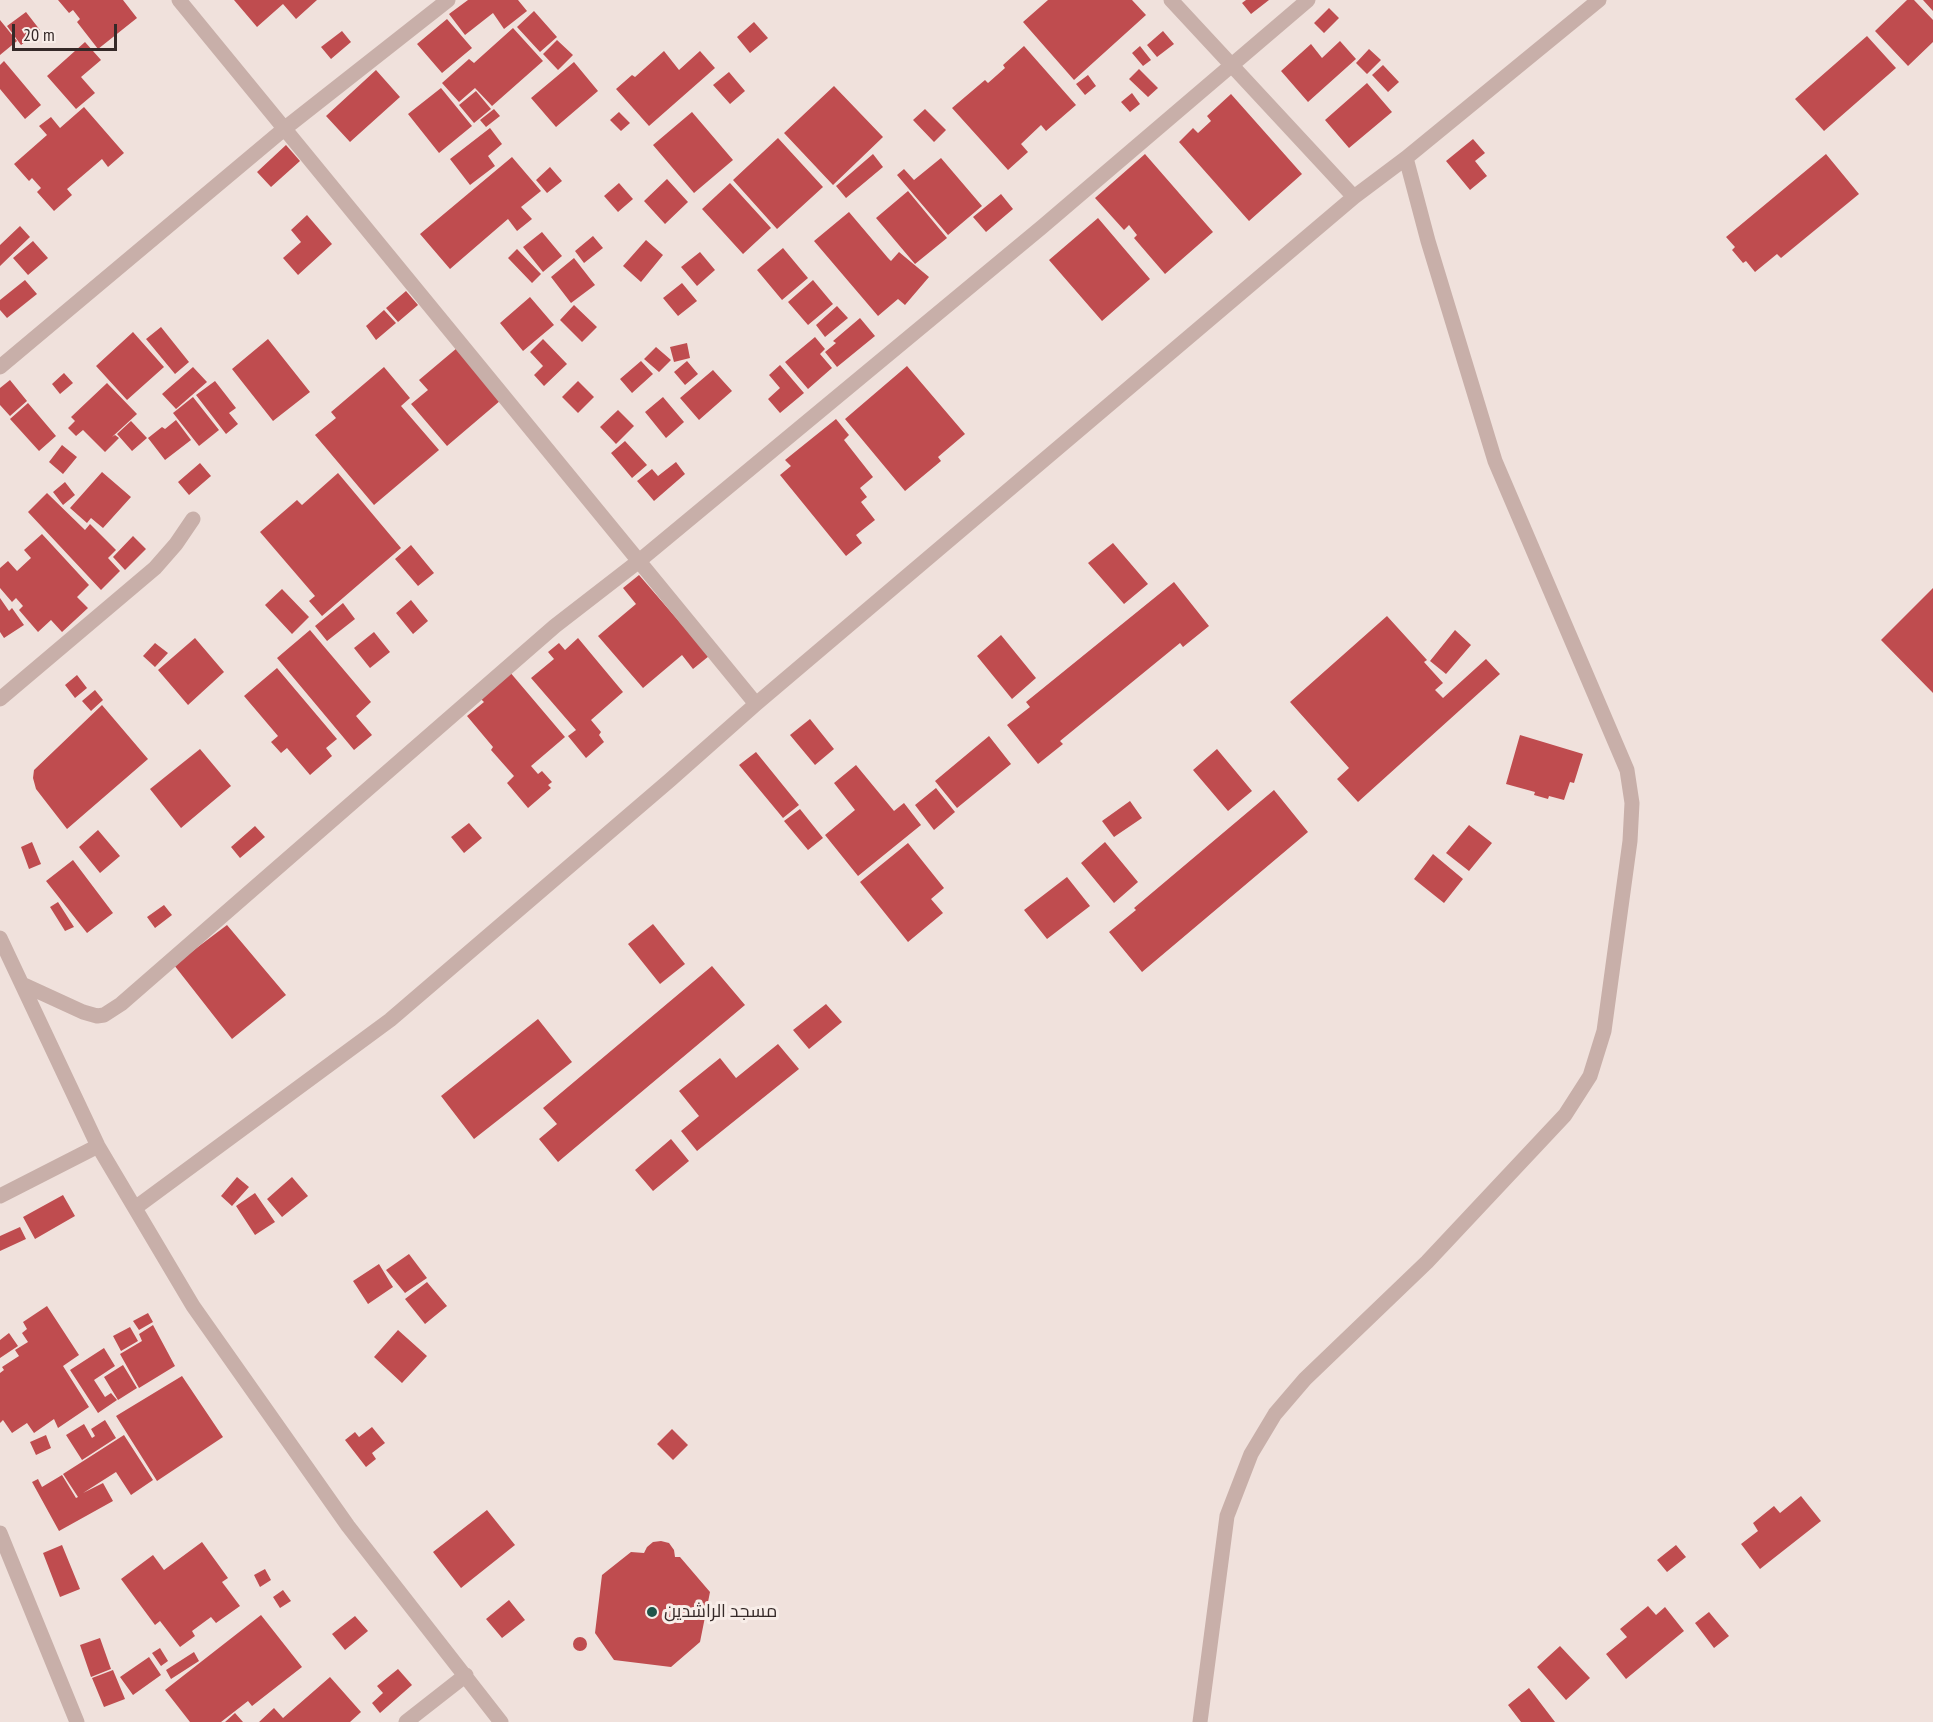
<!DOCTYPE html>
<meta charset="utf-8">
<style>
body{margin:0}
#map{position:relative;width:1933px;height:1722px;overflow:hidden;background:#f0e1dc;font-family:"PT Sans Narrow",sans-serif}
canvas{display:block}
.scale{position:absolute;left:12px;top:24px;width:105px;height:27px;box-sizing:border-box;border:3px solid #352928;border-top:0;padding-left:8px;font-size:18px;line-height:21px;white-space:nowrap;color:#352928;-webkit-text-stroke:4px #f8ede8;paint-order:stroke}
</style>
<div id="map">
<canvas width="1933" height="1722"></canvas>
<div class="scale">20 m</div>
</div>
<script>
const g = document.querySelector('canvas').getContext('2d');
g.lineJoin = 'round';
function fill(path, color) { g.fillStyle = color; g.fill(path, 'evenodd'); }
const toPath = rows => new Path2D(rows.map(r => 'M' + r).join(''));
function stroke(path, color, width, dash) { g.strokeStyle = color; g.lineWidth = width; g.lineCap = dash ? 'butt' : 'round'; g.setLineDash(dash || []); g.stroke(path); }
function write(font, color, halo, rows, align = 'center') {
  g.font = font + ' "PT Sans Narrow",Cairo,sans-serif'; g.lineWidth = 6; g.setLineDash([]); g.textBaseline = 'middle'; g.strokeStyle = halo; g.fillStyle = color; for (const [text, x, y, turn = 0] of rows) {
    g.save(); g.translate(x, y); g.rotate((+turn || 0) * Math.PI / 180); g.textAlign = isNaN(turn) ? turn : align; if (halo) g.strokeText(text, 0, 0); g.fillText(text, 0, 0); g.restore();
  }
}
const building = toPath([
 [58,0,123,0,137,18,98,49,77,22,80,19,73,10,69,13],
 [234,0,317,0,296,19,283,4,257,27],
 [468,0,518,0,527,11,504,29,493,13,465,35,449,14],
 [1048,0,1132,0,1146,15,1074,80,1023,22],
 [1246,0,1269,0,1251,14,1242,3],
 [1907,0,1914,0,1933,20,1933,42,1908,66,1875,31],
 [1923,0,1933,0,1933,11],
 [1329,8,1339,18,1324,33,1314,23],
 [534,11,557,37,540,52,517,27],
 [26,12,40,30,21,45,7,26],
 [447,19,472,48,442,73,417,44],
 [0,20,17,41,0,55],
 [754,22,768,38,750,53,737,37],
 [513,28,543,61,492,106,475,88,459,102,442,83,469,59,474,63],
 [342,31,351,42,331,59,321,47],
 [1163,31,1174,44,1157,57,1147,45],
 [1867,36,1896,68,1824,131,1795,99],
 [557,40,573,55,558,70,543,54],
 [1340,41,1356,59,1308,102,1281,71,1311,44,1322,58],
 [85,42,101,60,81,77,95,93,76,109,47,76],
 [1024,46,1076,105,1046,131,1041,125,1021,144,1028,152,1008,170,952,108,985,80,988,83,1005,68,1003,65],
 [1140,46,1151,60,1143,66,1132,53],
 [1369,49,1381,60,1367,74,1356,63],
 [664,51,679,70,700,51,715,68,649,126,616,89,632,75,635,77],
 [4,61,41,105,25,119,0,89,0,65],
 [574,62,598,91,556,127,531,98],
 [1383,65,1399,82,1388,92,1372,75],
 [1139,69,1158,88,1148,97,1129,79],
 [376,70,400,97,350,142,326,116],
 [729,72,745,91,730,104,713,85],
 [1088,75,1096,86,1085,95,1076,84],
 [1367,83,1392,112,1349,148,1325,120],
 [834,86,883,137,833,185,784,133],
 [441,88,472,126,439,153,408,114],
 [476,91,491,109,474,123,459,105],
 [1132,93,1140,104,1130,112,1121,102],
 [1231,94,1302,174,1249,221,1179,142,1193,128,1198,133,1211,121,1207,116],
 [84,107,124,153,108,167,102,159,67,189,72,195,54,211,37,192,41,188,32,178,29,181,14,164,47,135,39,126,51,117,60,128],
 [494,109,500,116,486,127,480,120],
 [925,109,946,130,934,142,913,120],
 [619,112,630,123,621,131,610,120],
 [692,112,733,160,694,193,653,145],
 [490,128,502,144,488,156,495,166,470,185,450,159],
 [778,138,823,187,777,229,733,180],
 [1473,139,1485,153,1475,161,1487,176,1470,190,1446,161],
 [286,145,300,161,271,187,257,172],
 [873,154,883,167,846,198,836,186],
 [1145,154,1213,232,1165,274,1134,238,1137,235,1129,225,1124,230,1095,198],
 [1826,154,1859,194,1781,258,1777,254,1755,272,1746,261,1743,263,1732,250,1735,247,1726,237],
 [512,157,541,191,521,207,532,219,517,231,508,219,450,269,420,234],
 [941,158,982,206,948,235,897,175,904,169,914,180],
 [550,167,562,181,547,193,536,180],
 [667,179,688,202,665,224,644,201],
 [619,183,633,199,618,212,604,196],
 [730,183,771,228,743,254,702,209],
 [908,191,947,238,915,264,876,218],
 [1001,194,1013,209,986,232,973,217],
 [849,212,888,258,891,261,899,252,929,277,905,305,898,299,878,316,814,241],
 [307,215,332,244,298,275,283,258,301,242,291,230],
 [1098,218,1150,279,1102,321,1049,260],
 [20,226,30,237,0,266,0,245],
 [542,232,562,256,543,272,523,247],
 [593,236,603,248,584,263,575,251],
 [646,240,663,255,641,282,623,266],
 [33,241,48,258,28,275,13,258],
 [783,248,808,278,782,300,757,270],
 [517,249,541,274,532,283,508,258],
 [700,252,715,270,697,286,681,267],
 [574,258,595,285,571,303,551,277],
 [25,280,37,294,7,318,0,310,0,300],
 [813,280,833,304,808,325,788,302],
 [682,283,697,301,678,316,663,298],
 [406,291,418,305,398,322,386,308],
 [530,297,554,325,523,351,500,323],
 [574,305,597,327,582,342,560,320],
 [837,306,848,318,825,337,816,325],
 [384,310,396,323,376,340,366,326],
 [860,318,875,336,837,367,825,352,836,343,833,341],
 [161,327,189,362,175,374,146,339],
 [133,332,164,367,127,400,96,366],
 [815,337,825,349,820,354,832,368,808,389,785,362],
 [268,339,310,392,273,421,232,369],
 [543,339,567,364,544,386,534,375,543,366,530,352],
 [687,343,690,358,674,362,670,347],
 [656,347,671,360,659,372,644,359],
 [457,348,501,400,447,446,411,404,428,390,419,380],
 [641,361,653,374,632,393,620,379],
 [687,361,698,374,685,385,674,372],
 [780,365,804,393,780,413,768,399,780,388,769,375],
 [907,366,965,434,938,457,941,461,905,491,845,419],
 [193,367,207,382,176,409,162,394],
 [384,367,410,398,401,406,439,450,374,505,315,435,336,418,331,412],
 [713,370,732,391,699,420,680,398],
 [64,373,73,383,60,394,52,384],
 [10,380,27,401,10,416,0,405,0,388],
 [215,381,236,408,229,413,238,424,226,434,196,395],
 [578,381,594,397,578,413,562,397],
 [107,383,137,414,112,437,115,435,119,438,105,452,83,430,76,436,68,428,75,421,71,417],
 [193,397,219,430,199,446,173,413],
 [663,397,684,422,666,438,645,412],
 [28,403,56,436,39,451,10,419],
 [618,410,634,426,616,444,600,427],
 [836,419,849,435,844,440,873,477,860,488,867,497,861,502,875,520,856,535,862,543,846,556,780,475,791,466,785,460],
 [176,420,191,440,165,460,148,438,162,427,165,429],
 [131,421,147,438,132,451,117,434],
 [625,441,647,465,632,478,611,453],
 [62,445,77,457,63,474,49,462],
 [676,462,685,474,654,501,637,481,652,469,658,476],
 [200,463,211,476,189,495,178,482],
 [102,472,131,497,103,528,91,518,87,523,70,508],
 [338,473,401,548,322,616,309,601,315,596,260,532,297,500,302,505],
 [65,482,75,495,63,505,53,492],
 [47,493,85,530,90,524,116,550,108,558,120,571,101,590,28,512],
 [42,534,89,585,77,597,88,608,62,632,51,620,38,632,19,610,23,606,16,598,12,602,0,588,0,568,8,561,17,571,31,558,24,550],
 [133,536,146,549,125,570,113,557],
 [1113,543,1148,584,1124,604,1088,563],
 [411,545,434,573,418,586,395,559],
 [639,575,709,656,693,669,682,655,643,688,598,636,636,604,623,588],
 [1174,582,1209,626,1183,647,1180,643,1060,741,1063,744,1038,764,1007,725,1030,707,1026,702],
 [1933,588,1933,693,1881,640],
 [282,589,309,617,292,634,265,605],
 [0,598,9,611,12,608,24,625,4,638,0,632],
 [411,600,428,621,413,634,396,613],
 [343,603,355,619,327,641,315,626],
 [1387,616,1427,660,1424,662,1443,683,1435,690,1443,698,1486,659,1500,674,1358,802,1337,779,1349,768,1290,702],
 [310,630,371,702,356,716,372,735,354,750,277,658],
 [1455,630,1471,645,1446,674,1430,661],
 [374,632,390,652,370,668,354,648],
 [1001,635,1036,678,1012,699,977,656],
 [195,638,224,672,188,705,158,670],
 [578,638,623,692,591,720,601,732,599,735,604,742,586,758,568,736,576,730,531,678,554,659,548,652,559,643,565,650],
 [155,643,168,653,155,667,143,656],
 [277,668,337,739,326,748,332,756,310,775,287,748,281,753,271,742,278,736,244,696],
 [509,671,565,737,531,766,538,774,542,771,552,782,548,785,551,788,528,808,507,783,514,776,491,750,493,747,467,716,484,702,479,697],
 [77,675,87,688,75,698,65,685],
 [95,690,103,700,91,711,82,701],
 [102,705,148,759,67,829,36,789,33,778,34,770],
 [810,719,834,749,815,765,790,735],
 [1520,735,1583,754,1574,783,1570,782,1564,800,1549,796,1548,799,1534,795,1535,792,1506,784],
 [989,736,1011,764,957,808,935,781],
 [200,749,231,786,181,828,150,789],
 [1217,749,1252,791,1228,811,1193,770],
 [756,752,799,805,783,818,739,765],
 [856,765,894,811,904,803,921,825,858,876,825,835,855,810,834,783],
 [936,788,955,812,934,830,915,805],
 [1274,790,1308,832,1142,972,1109,932,1136,910,1134,908],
 [1130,801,1142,818,1114,837,1102,821],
 [800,809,823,838,808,850,784,821],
 [469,823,482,838,464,853,451,837],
 [1469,825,1492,843,1469,871,1446,853],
 [255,826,265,837,240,858,231,847],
 [98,830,120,856,100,873,79,847],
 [32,842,41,864,29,869,21,847],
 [1105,842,1138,882,1114,903,1081,863],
 [908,843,944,888,931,899,943,913,908,942,860,882],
 [1433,854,1463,879,1444,903,1414,879],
 [73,860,113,913,87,933,46,881],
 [1067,877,1090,906,1047,939,1024,910],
 [58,902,74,927,65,931,50,907],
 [164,905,172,915,155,928,147,917],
 [653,924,685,964,660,984,628,944],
 [227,925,286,995,232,1039,174,965],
 [712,966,745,1005,558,1162,539,1139,557,1124,543,1108],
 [826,1004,842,1022,809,1049,793,1030],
 [538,1019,572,1062,474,1139,441,1096],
 [778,1044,799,1069,697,1151,681,1131,699,1116,679,1091,720,1058,736,1078],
 [671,1139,689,1161,653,1191,635,1170],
 [237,1177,249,1187,232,1206,221,1196],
 [292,1177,308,1196,282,1217,267,1199],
 [255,1193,275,1222,255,1235,236,1206],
 [63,1195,75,1216,35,1239,23,1217],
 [20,1227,26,1239,0,1251,0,1236],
 [409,1254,427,1278,405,1293,386,1270],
 [379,1264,393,1287,368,1304,353,1281],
 [427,1282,447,1306,425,1324,405,1299],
 [47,1306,79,1355,63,1366,89,1407,58,1428,54,1419,34,1433,27,1423,12,1433,3,1420,0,1423,0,1373,4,1370,2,1367,19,1356,15,1350,28,1342,22,1333,27,1329,23,1322],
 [148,1313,153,1322,139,1330,133,1321],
 [153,1325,175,1366,139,1388,120,1354,142,1341,139,1334],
 [130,1327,138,1341,121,1351,113,1336],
 [398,1330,427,1356,402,1383,374,1357],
 [9,1333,18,1346,0,1358,0,1340],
 [104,1348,115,1366,94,1380,105,1397,111,1393,117,1400,98,1413,70,1370],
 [123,1365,137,1388,118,1400,104,1377],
 [182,1376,223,1437,157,1481,116,1416],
 [105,1420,116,1438,82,1460,66,1435,84,1424,92,1438,95,1436,91,1429],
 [372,1427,385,1443,372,1453,376,1459,366,1467,345,1440,355,1432,359,1437],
 [672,1429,688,1445,673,1460,657,1444],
 [46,1435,51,1448,36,1455,30,1442],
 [124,1435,153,1480,131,1495,116,1472,83,1493,103,1483,113,1501,59,1531,32,1482,38,1479,42,1487,62,1475,76,1498,78,1497,63,1474],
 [1801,1496,1821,1521,1760,1569,1741,1544,1758,1531,1753,1523,1774,1506,1780,1513],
 [487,1510,515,1545,461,1588,433,1552],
 [661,1541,669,1543,674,1550,675,1557,680,1557,710,1592,700,1642,671,1667,614,1660,595,1633,602,1575,631,1552,644,1553,647,1547,653,1542],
 [202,1542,228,1578,222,1582,240,1606,216,1623,211,1617,192,1631,195,1636,180,1647,160,1621,155,1625,121,1579,153,1555,164,1570],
 [62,1545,80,1589,60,1597,43,1553],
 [1676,1545,1686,1557,1667,1572,1657,1560],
 [265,1569,271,1580,260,1587,254,1575],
 [283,1590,291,1601,280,1608,273,1597],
 [509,1600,525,1620,502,1638,486,1619],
 [1648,1606,1656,1615,1665,1607,1684,1631,1626,1679,1606,1654,1627,1637,1620,1629],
 [1709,1612,1729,1636,1714,1648,1695,1623],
 [261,1615,302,1667,252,1706,248,1701,221,1722,190,1722,165,1690],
 [355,1616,368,1631,345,1650,332,1634],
 '573 1644a7 7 0 1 1 14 0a7 7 0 1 1-14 0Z',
 [100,1638,111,1669,91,1677,80,1645],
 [1560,1646,1590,1678,1566,1700,1537,1667],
 [160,1648,168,1661,161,1666,152,1653],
 [194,1652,199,1661,171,1679,166,1670],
 [149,1657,161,1675,133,1695,120,1677],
 [398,1669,412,1685,380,1713,372,1703,383,1693,377,1686],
 [113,1670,125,1699,104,1707,92,1678],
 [330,1677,361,1712,350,1722,259,1722,274,1708,283,1718],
 [1529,1688,1555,1722,1521,1722,1508,1705],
 [235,1713,243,1722,225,1722]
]);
const minor = toPath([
 [179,0,756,704],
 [1171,0,1354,197],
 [0,367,284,129,448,0],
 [0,699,155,568,176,544,193,519],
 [0,938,98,1146,193,1306,348,1526,501,1722],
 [22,984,83,1012,97,1016,104,1015,121,1004,555,626,639,561,1042,227,1308,0],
 [0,1196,98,1146],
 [135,1208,390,1020,670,780,756,704,1354,197,1406,158,1599,0],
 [0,1533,77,1722],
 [406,1722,466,1675],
 [1200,1722,1227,1516,1251,1454,1275,1414,1305,1379,1427,1262,1565,1115,1590,1076,1604,1031,1630,841,1632,803,1627,770,1495,461,1428,241,1406,158]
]);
const markers = [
 [652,1612,6,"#20544a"]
];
const poiNames = [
 ["مسجد الراشدين",664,1612]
];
fill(building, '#bf4c4f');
stroke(minor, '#c8afa9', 15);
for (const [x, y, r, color] of markers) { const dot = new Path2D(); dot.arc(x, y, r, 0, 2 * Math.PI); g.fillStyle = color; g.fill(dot); stroke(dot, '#f8ede8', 2); }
write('18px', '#352928', '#f8ede8', poiNames, 'left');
</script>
